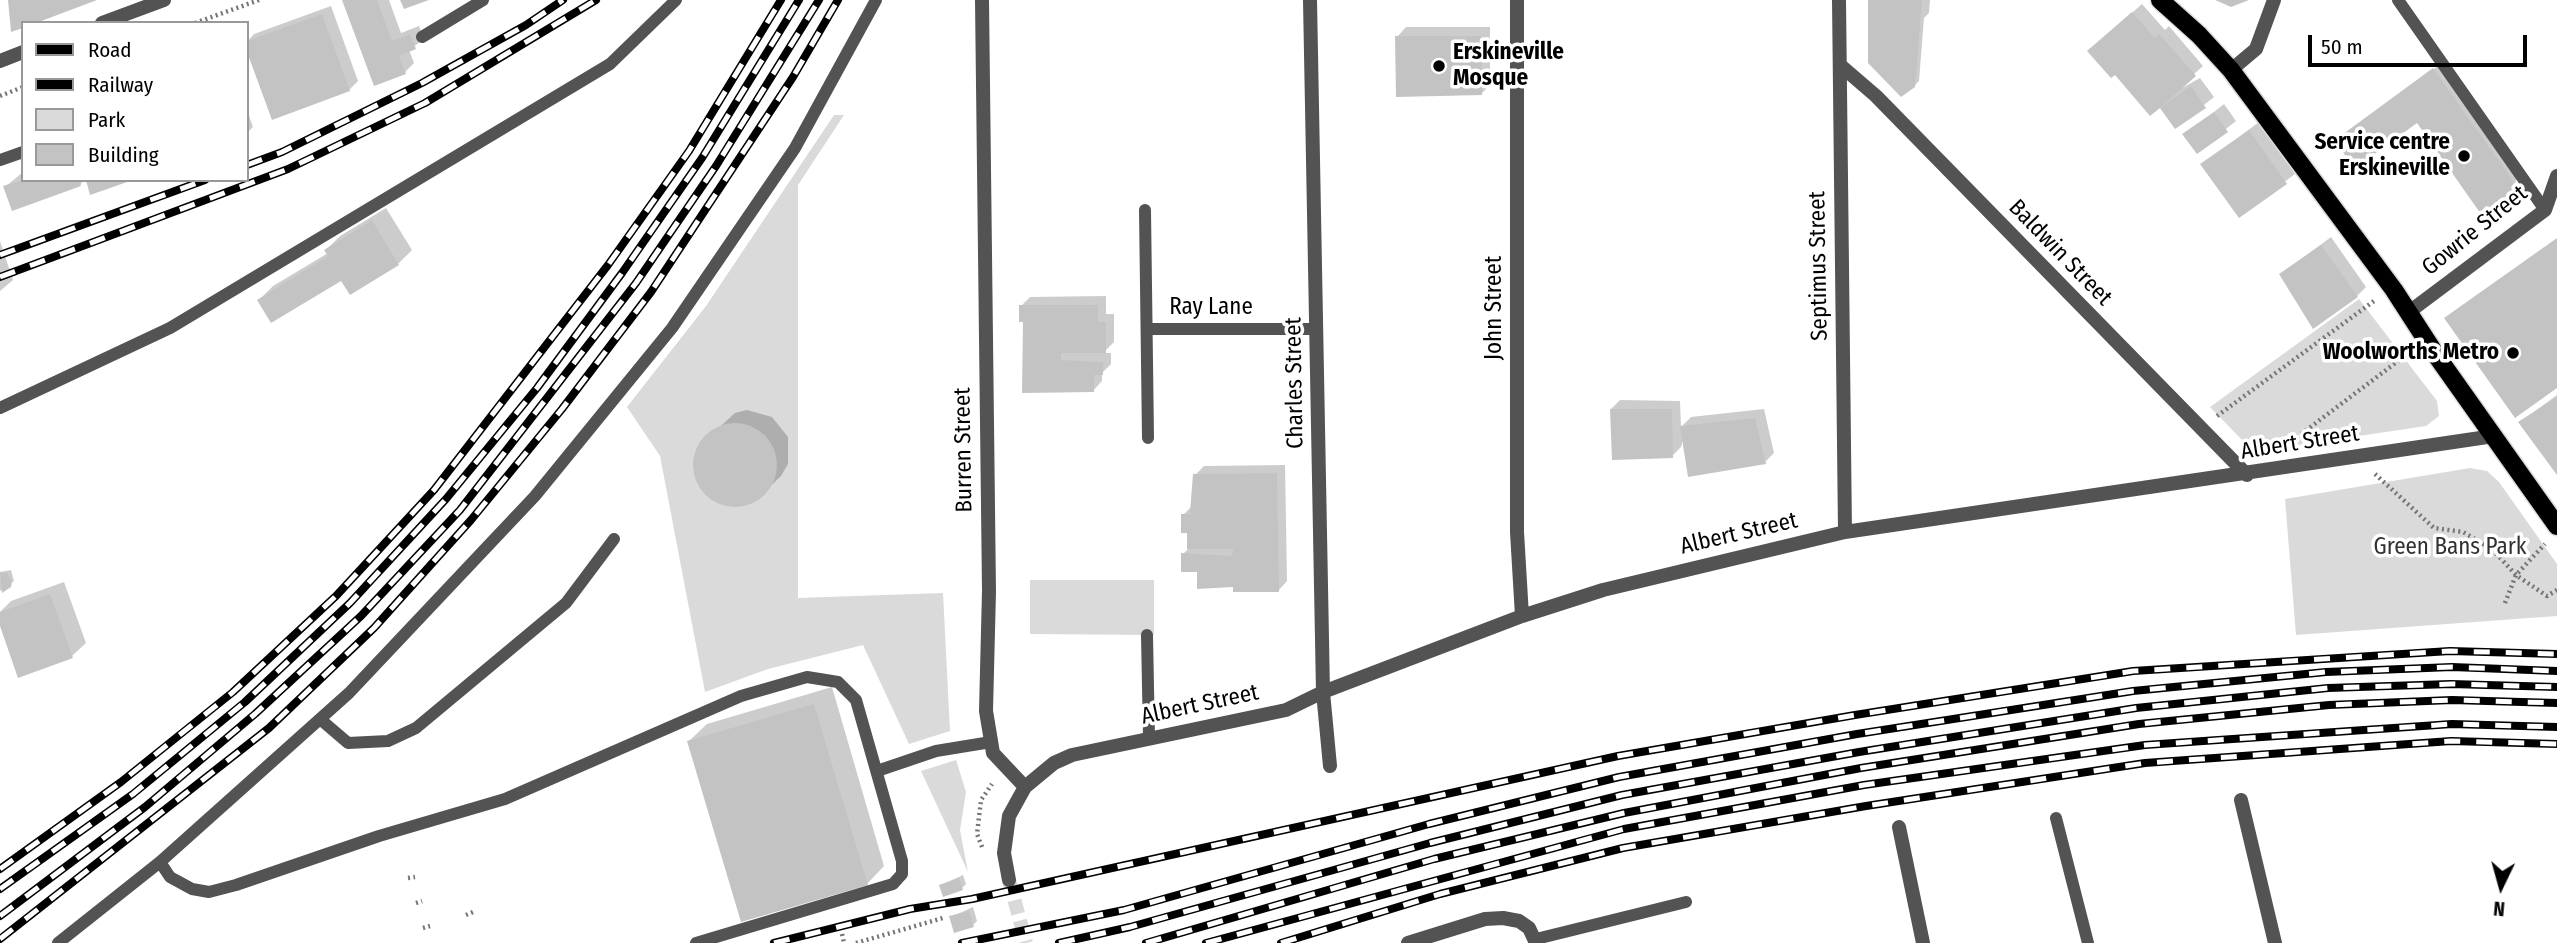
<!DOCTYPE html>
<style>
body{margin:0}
#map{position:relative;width:2557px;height:943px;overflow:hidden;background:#fff;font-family:"Fira Sans Condensed",sans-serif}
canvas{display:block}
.legend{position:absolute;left:21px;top:21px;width:228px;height:161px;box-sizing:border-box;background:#fff;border:2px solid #999;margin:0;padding:9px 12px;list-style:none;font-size:21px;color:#000}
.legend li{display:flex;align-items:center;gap:14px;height:35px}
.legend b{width:35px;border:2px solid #999}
.north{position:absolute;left:2466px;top:852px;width:70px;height:70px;-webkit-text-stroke:5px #fff;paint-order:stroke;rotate:185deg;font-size:19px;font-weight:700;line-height:28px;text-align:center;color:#000}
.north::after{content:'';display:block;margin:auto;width:24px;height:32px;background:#000;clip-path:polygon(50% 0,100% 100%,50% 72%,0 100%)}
.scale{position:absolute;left:2308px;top:35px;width:219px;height:32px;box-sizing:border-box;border:4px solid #000;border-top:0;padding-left:9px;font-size:21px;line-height:24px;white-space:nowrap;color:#000;-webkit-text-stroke:5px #fff;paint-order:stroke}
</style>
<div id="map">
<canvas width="2557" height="943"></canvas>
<ul class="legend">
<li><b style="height:9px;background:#000"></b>Road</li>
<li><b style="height:9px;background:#000"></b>Railway</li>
<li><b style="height:19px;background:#dadada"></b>Park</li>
<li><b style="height:19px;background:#c3c3c3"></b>Building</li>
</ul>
<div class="north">N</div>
<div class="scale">50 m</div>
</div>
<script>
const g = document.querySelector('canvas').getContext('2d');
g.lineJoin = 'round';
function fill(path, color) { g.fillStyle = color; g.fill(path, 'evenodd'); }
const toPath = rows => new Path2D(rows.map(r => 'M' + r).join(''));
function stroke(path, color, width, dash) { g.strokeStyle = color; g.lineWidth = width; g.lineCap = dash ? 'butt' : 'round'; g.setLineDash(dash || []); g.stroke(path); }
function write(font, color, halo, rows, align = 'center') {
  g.font = font + ' "Fira Sans Condensed",sans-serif'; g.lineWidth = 7; g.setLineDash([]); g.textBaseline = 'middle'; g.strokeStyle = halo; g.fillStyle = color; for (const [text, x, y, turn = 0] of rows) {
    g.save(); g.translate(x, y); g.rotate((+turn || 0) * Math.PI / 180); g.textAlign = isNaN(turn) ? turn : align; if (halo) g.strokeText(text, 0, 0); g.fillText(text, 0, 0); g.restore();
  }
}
const green = toPath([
 [834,115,844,115,798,185,798,598,943,593,950,731,909,744,863,645,768,669,705,692,660,456,627,407,706,306],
 [2359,299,2437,401,2439,416,2426,426,2258,451,2243,441,2210,407],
 [2470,468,2487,471,2499,482,2557,564,2557,616,2296,635,2285,499],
 [1030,580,1154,580,1154,635,1030,634],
 [956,760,966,792,960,830,968,872,921,771]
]);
const shadow = toPath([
 [344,0,389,0,401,33,419,26,424,39,409,50,414,63,405,72],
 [1869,0,1930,0,1929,13,1924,18,1919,81,1914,86],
 [2142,4,2165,30,2169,26,2203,66,2173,93,2200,78,2214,97,2176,127,2160,105,2099,42],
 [331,6,358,81,349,90,273,118,247,42,254,34],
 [1406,27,1490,27,1490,85,1481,94,1397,37],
 [2438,66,2517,177,2513,192,2508,197,2417,120,2341,137],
 [2224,104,2236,121,2197,152,2185,135],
 [247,110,253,127,247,133],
 [2259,122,2295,174,2239,216,2203,164],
 [23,172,23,180,84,180,80,185,5,187],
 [386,208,412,250,398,264,350,293,341,278,259,300,273,286,328,253,326,250,340,236],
 [2331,237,2366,287,2357,296,2281,274],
 [0,241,13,280,0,291],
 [1106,296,1106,314,1114,314,1114,342,1103,353,1111,353,1111,364,1102,373,1102,381,1093,391,1024,391,1025,321,1021,306,1030,297],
 [2557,395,2557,472,2520,422],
 [1620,400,1680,401,1681,427,1691,417,1764,409,1774,453,1765,462,1684,437,1681,447,1672,456,1611,409],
 [747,410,772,417,788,437,788,464,781,476,756,500,729,505,706,493,695,470,700,445,735,413],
 [1285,465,1287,581,1278,591,1234,585,1198,570,1183,554,1189,548,1188,531,1183,515,1192,506,1195,475,1204,466],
 [11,570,14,581,0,591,0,572],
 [64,582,86,643,72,656,0,620,0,612,11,601],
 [832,687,884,866,867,884,689,741,707,724],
 [963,875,966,884,962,888,941,885],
 [973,907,977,921,973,925,951,917]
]);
const building = toPath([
 [8,0,97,0,36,23,23,23,23,28,11,32],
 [342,0,377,0,392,41,410,34,416,49,399,56,406,74,374,86],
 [400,0,429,0,404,9],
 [1868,0,1922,0,1915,87,1901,97,1868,63],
 [2215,0,2249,0,2231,7],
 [2132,12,2155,38,2159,34,2196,76,2160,108,2191,86,2206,108,2175,129,2160,108,2150,116,2115,75,2111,78,2087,51],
 [322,14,350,91,272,120,247,52,247,41],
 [1395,36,1481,36,1482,95,1396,97],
 [2433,68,2514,182,2509,199,2483,217,2417,123,2354,169,2335,140],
 [2214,112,2228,132,2197,154,2182,134],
 [2249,130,2287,184,2239,218,2200,164],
 [23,180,79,180,81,186,12,211,3,186],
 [86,180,130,180,130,181,90,195],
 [372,220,399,265,350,295,341,281,271,323,257,300,328,256,324,250],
 [2557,238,2557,388,2515,418,2444,318],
 [2321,245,2358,297,2313,329,2279,274],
 [1019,305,1098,305,1098,322,1106,322,1106,353,1061,353,1061,360,1103,362,1103,375,1094,375,1094,392,1022,393,1023,322,1019,322],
 [2557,397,2557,475,2518,422],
 [1610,409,1672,409,1673,458,1612,460],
 [1755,418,1766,464,1688,477,1680,426],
 '693 465a42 42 0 1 1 84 0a42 42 0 1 1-84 0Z',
 [1277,473,1279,592,1233,592,1233,587,1197,589,1197,572,1181,572,1181,553,1232,556,1233,549,1187,549,1187,533,1181,533,1181,514,1198,514,1190,513,1193,474],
 [0,572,7,573,12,581,11,587,2,593],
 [50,594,73,658,18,678,0,626,0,612],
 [814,704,868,885,741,922,687,741],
 [959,878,963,890,943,897,939,885],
 [969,911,974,927,954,933,949,916]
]);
const minorTunnel = toPath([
 [1009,880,1026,943]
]);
const path = toPath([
 [195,23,259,0],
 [0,96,23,87],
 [2217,416,2374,301],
 [2288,444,2410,352],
 [2375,474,2434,528,2463,532,2492,549,2516,575,2547,596,2557,590],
 [2505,603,2516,575,2545,544],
 [982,847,977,834,981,800,992,784],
 [408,878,415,877],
 [416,903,422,901],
 [466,915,473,912],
 [423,928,430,926],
 [842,934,844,943],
 [856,943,943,918]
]);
const service = toPath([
 [2398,0,2545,210],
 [422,37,483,0],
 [0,160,23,152],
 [1145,210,1148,438],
 [1147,329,1317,329],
 [0,408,170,328,610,64,676,0],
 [1147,635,1149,738],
 [320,719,348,743,388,741,416,728,566,603,614,539],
 [877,771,936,751,991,742],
 [2056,818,2088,943],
 [160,862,170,877,192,889,209,892,236,885,379,836,505,799,741,696,807,677,838,682,856,700,902,861,902,874,893,884,696,943],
 [1536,939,1686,902],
 [58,943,160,862,349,693,535,496,672,328,795,148,876,0]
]);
const minor = toPath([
 [982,0,989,591,986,711,993,753,1025,787],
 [1310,0,1323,692,1330,766],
 [1517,0,1517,532,1522,616],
 [1839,0,1845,532],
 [1840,65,1876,96,2247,475],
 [2231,70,2256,49,2274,0],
 [2409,312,2545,210,2557,176],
 [2241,800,2275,943],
 [1899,827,1923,943],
 [1009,880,1004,853,1009,816,1025,787,1054,763,1072,755,1286,710,1323,692,1522,616,1603,590,1845,532,2494,436],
 [1408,943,1485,919,1503,918,1519,921,1529,928,1536,943]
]);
const tertiary = toPath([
 [102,23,164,0],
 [0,61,23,52]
]);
const primary = toPath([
 [2160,0,2199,35,2231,70,2394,290,2436,355,2557,526]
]);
const rail = toPath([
 [247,165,282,152,422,83,526,25,563,0],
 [0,255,205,180],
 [0,277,288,169,425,103,596,0],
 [0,869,121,782,233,692,336,596,434,490,608,265,689,151,781,0],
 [0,889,133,794,245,702,350,603,446,499,537,388,622,273,702,158,799,0],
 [0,916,145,807,255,714,361,616,460,510,636,283,716,166,819,0],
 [0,939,269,728,374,628,471,520,562,409,651,292,793,77,838,0],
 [774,943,910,909,972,899,1618,756,1855,715,2133,671,2450,651,2557,654],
 [962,943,1124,910,1429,824,1619,777,1857,734,2133,691,2326,672,2452,667,2557,671],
 [1059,943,1130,927,1430,843,1622,795,1859,752,2136,708,2328,688,2451,684,2557,687],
 [1146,943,1434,859,1624,813,1861,768,2139,724,2329,705,2452,700,2557,703],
 [1206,943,1624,829,1864,785,2145,745,2452,724,2557,727],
 [1281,943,1440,894,1623,848,1866,806,2145,763,2451,741,2557,744]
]);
const markers = [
 [1439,66,7,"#000"],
 [2464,156,7,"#000"],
 [2513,353,7,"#000"]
];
const poiNames = [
 ["Erskineville",1453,53,"left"],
 ["Mosque",1453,79,"left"],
 ["Service centre",2450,143],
 ["Erskineville",2450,169],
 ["Woolworths Metro",2499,353]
];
const streetNames = [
 ["Gowrie Street",2475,231,-39],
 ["Baldwin Street",2060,253,46],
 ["Septimus Street",1819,266,-91],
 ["Ray Lane",1211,308],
 ["John Street",1495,308,-90],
 ["Charles Street",1295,383,-91],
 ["Albert Street",2300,443,-9],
 ["Burren Street",964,450,-91],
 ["Albert Street",1739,534,-13],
 ["Albert Street",1200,705,-12]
];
const parkNames = [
 ["Green Bans Park",2450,548]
];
fill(green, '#dadada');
fill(shadow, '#0003');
fill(building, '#c3c3c3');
stroke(minorTunnel, '#d9d9d9', 14, [14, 7]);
stroke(primary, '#dbdbdb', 21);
stroke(path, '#757575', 4.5, [2, 3.5]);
stroke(service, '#535353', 12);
stroke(minor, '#535353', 14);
stroke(tertiary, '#535353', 14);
stroke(primary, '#000', 18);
stroke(rail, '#000', 8);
stroke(rail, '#fff', 5, [16]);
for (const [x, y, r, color] of markers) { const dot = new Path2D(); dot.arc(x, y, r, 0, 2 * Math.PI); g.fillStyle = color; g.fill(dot); stroke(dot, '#fff', 2.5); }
write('bold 23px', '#000', '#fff', poiNames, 'right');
write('23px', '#000', '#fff', streetNames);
write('23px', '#313131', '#fff', parkNames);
</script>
